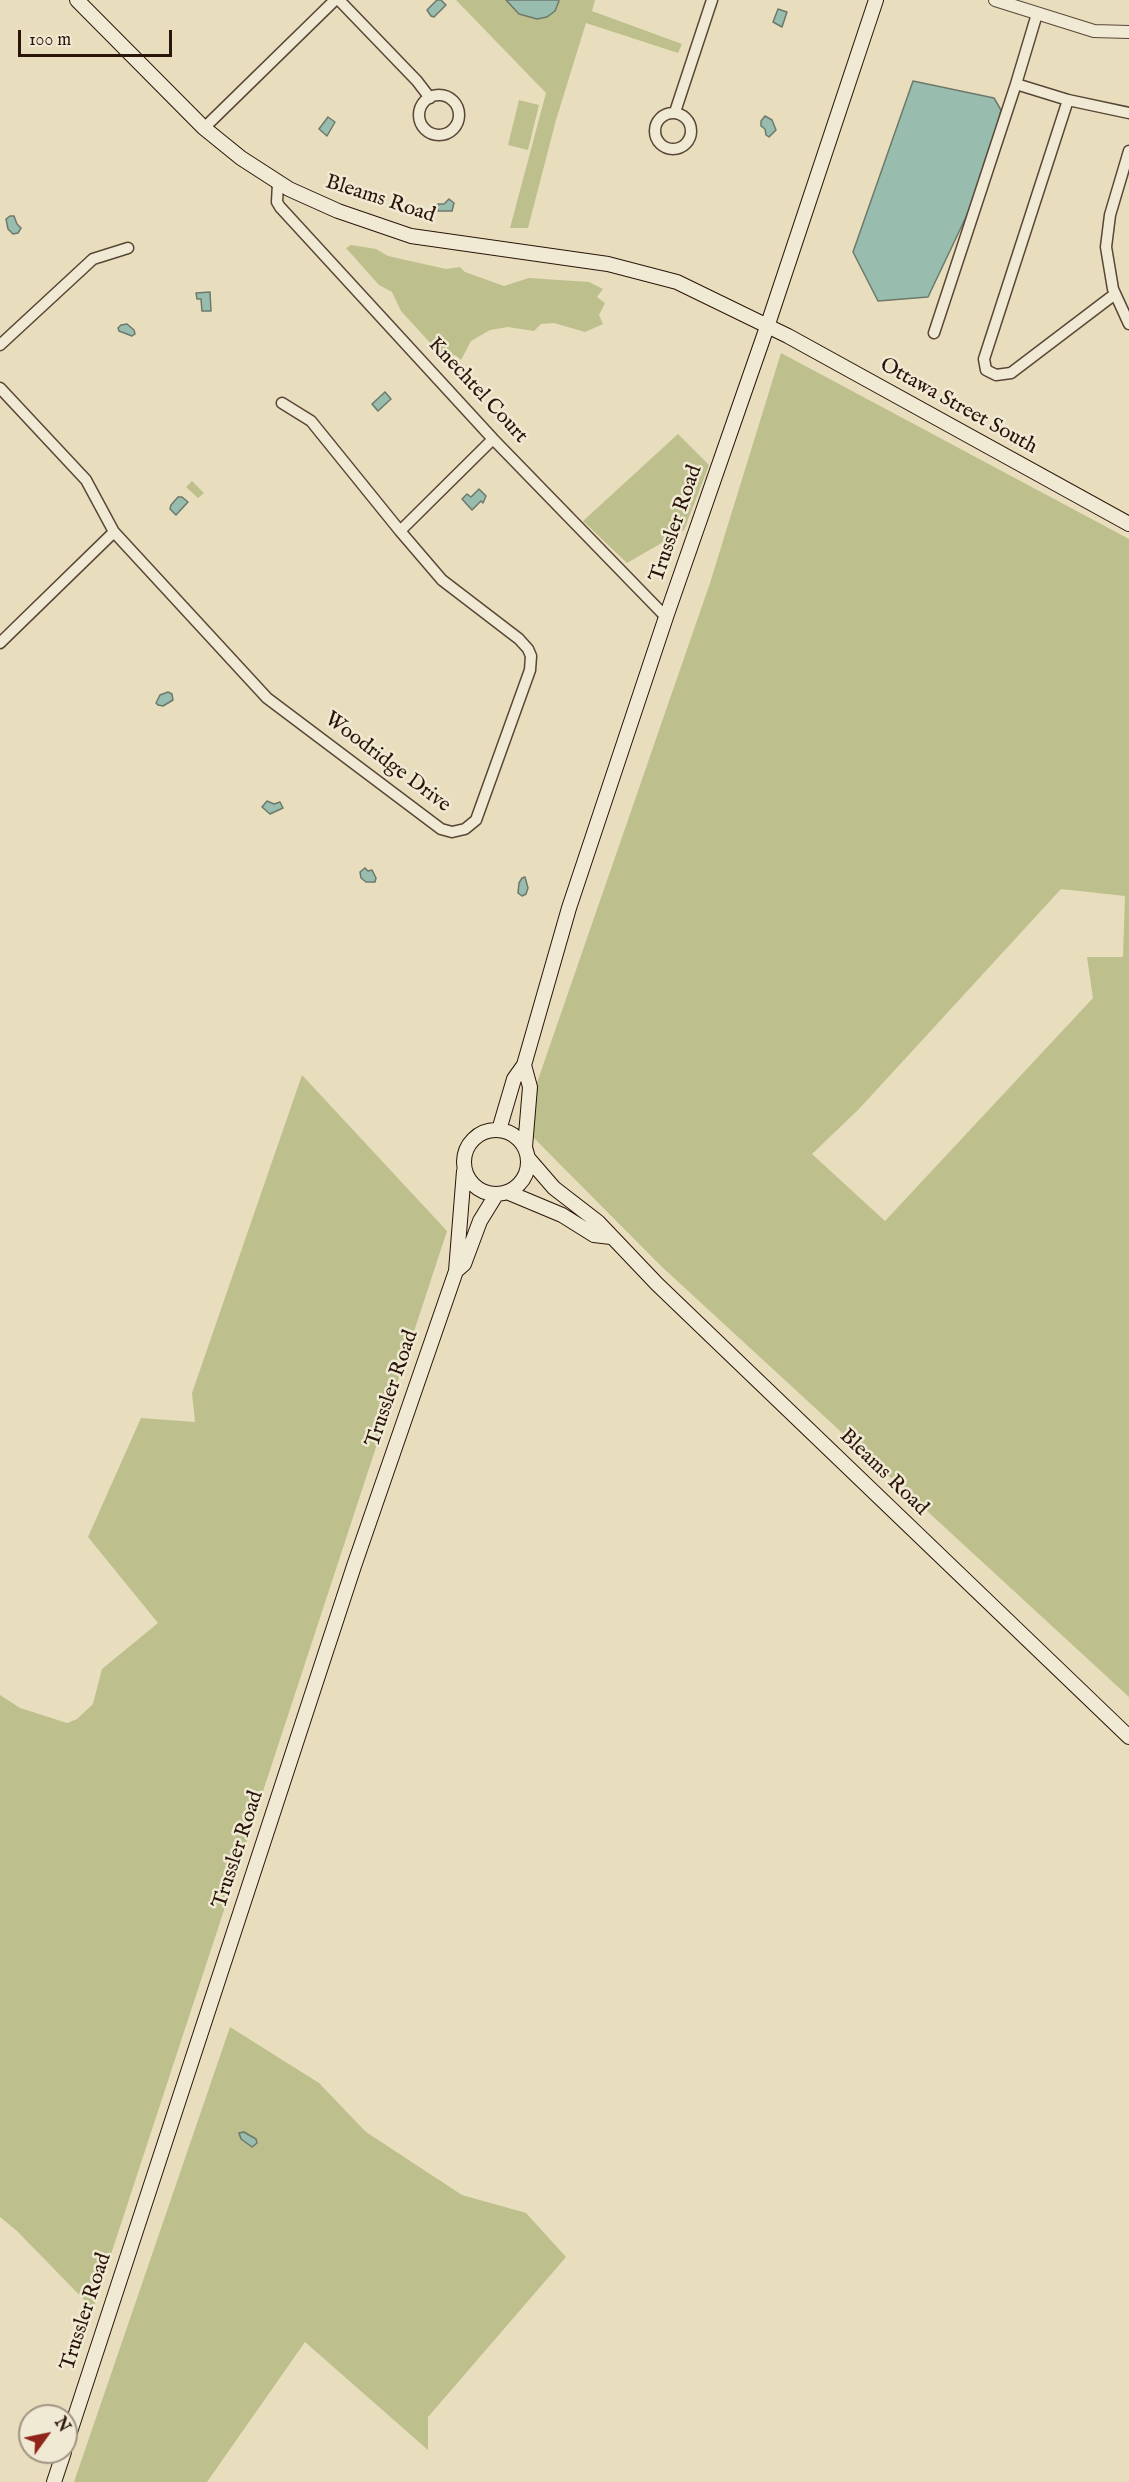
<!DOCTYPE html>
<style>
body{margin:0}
#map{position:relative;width:1129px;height:2482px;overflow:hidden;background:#e8debd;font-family:"IM FELL English",serif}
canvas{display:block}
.north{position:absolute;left:18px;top:2404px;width:60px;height:60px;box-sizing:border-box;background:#f0ead4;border:2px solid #a19483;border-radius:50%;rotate:57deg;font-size:16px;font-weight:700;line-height:24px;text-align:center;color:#2b1409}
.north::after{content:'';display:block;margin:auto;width:21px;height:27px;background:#8f2418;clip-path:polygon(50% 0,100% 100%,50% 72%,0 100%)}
.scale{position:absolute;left:18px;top:30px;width:154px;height:27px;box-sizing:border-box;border:3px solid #2b1409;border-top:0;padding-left:8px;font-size:18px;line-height:21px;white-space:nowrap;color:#2b1409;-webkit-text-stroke:4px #f0ead4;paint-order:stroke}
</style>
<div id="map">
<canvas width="1129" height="2482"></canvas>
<div class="north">N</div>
<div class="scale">100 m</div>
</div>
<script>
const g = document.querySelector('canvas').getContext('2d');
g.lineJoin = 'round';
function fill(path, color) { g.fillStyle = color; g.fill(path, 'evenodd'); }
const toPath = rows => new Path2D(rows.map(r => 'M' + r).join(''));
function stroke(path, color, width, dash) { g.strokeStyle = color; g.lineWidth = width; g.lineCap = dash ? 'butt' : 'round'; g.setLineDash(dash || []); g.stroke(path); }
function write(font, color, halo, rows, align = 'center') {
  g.font = font + ' "IM FELL English",serif'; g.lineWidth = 5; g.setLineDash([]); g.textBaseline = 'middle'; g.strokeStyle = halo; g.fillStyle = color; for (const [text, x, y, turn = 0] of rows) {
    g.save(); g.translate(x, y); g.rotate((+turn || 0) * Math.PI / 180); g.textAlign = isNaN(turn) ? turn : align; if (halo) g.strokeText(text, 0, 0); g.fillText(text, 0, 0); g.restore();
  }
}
const green = toPath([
 [456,0,595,0,592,11,682,44,678,53,586,23,556,120,528,228,510,228,546,93],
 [519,100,539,105,528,150,508,145],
 [351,245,376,249,388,256,446,269,460,267,465,272,504,286,529,278,589,282,603,289,597,297,605,303,599,315,603,324,585,332,554,323,541,324,534,331,508,327,490,330,471,341,461,360,455,355,444,358,401,311,392,292,379,285,346,248],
 [781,353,1129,539,1129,1697,661,1266,522,1126,710,583],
 [1061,889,1125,896,1123,957,1087,957,1093,998,885,1221,812,1154,859,1109],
 [678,434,709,465,684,530,627,563,583,521],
 [192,481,204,493,198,498,186,487],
 [302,1075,447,1231,93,2309,17,2231,0,2217,0,1695,20,1708,67,1723,77,1719,93,1704,102,1669,158,1623,88,1537,141,1418,195,1422,192,1393],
 [230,2027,319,2083,366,2132,462,2195,526,2213,566,2257,428,2417,428,2450,305,2342,207,2482,74,2482]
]);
const water = toPath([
 [437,0,441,0,446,5,434,17,431,16,427,10,437,0],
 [506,0,558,0,559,1,555,11,547,17,537,19,519,14,506,0],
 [778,9,787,12,782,27,773,22,778,9],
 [913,81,994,98,1001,110,986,175,928,297,878,301,853,252,913,81],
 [765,116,772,120,776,130,769,137,766,135,765,129,761,126,761,121,765,116],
 [328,117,335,122,327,136,319,129,328,117],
 [449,199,454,203,452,211,438,211,438,204,444,204,449,199],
 [10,216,14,216,17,224,21,228,18,233,13,234,8,229,6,219,10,216],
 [210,292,211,311,202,311,201,299,197,299,196,293,210,292],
 [127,324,134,330,135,334,132,336,119,331,118,328,121,325,127,324],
 [385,392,391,399,378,411,372,404,385,392],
 [479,489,486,496,483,503,481,501,472,510,462,499,467,494,471,497,479,489],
 [178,497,182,497,188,502,176,515,170,509,171,505,178,497],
 [168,692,172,694,173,700,163,706,158,705,156,703,160,695,168,692],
 [267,801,274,804,280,802,283,808,270,814,262,807,267,801],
 [365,868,368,871,372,870,376,878,375,882,366,882,361,878,360,872,365,868],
 [525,877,528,888,526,894,522,896,518,893,519,883,522,878,525,877],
 [244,2132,256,2139,257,2143,252,2147,241,2139,239,2133,244,2132]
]);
const minor = toPath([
 [339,0,417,81,430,98],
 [1037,14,1016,84,1068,100],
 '419 115a20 20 0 1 1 40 0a20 20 0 1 1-40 0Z',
 [675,112,712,0],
 '655 131a18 18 0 1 1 36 0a18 18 0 1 1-36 0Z',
 [204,128,335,0],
 [1129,151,1110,215,1106,247,1113,289,1129,324],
 [278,183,277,202,280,207,493,439,666,617],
 [1115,294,1011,373,996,375,986,370,984,359,1068,100,1129,113],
 [934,333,1016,84],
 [0,345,93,259,128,248],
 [0,388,86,480,114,532,267,698,441,829,452,832,465,829,476,820,530,670,531,656,528,649,519,639,442,580,400,531,311,421,282,403],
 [400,531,493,439],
 [0,643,114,532]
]);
const tertiary = toPath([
 [995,0,1094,31,1129,32]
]);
const secondary = toPath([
 [77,0,204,128,241,158,289,189,338,211,411,236,608,264,677,282,788,336,1129,524],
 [524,1065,530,1087,525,1147],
 '464 1162a32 32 0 1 1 64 0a32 32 0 1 1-64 0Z',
 [499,1130,514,1079,524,1065,569,908,666,617,767,327,876,0],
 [528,1158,554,1188,598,1222,657,1284,1129,1737],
 [507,1192,562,1215,594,1235,611,1237],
 [456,1271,464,1264,480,1221,496,1195],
 [66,2444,354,1566,456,1271,464,1171],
 [54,2482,64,2452]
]);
const streetNames = [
 ["Bleams Road",380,200,18],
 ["Knechtel Court",477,391,47],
 ["Ottawa Street South",958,407,29],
 ["Trussler Road",677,524,-71],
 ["Woodridge Drive",387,763,37],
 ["Trussler Road",393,1389,-71],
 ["Bleams Road",883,1473,44],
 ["Trussler Road",239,1850,-72],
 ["Trussler Road",87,2312,-72]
];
fill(green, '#bdbf8d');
fill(water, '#98bcad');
stroke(water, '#6c796b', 1.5);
stroke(minor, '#5a4636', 13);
stroke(tertiary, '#5a4636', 14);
stroke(secondary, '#2b1409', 16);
stroke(minor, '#f0ead4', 10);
stroke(tertiary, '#f0ead4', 12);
stroke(secondary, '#f0ead4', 14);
write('21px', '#2b1409', '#f0ead4', streetNames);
</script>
